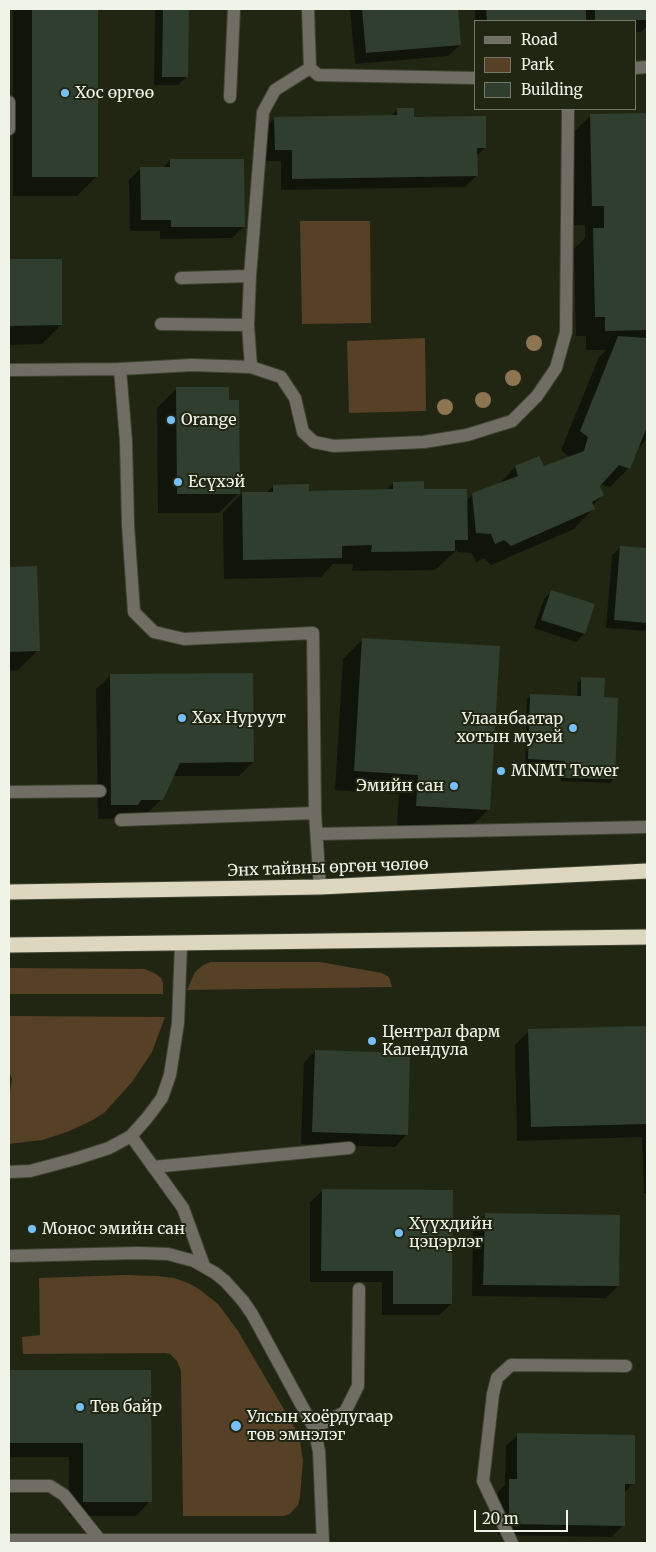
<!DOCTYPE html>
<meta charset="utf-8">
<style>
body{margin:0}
#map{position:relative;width:656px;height:1552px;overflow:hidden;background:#212613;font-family:Merriweather,serif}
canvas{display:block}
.frame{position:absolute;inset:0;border:10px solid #f0f3e7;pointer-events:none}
.legend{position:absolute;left:474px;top:20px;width:162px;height:90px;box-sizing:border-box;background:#212613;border:1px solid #747868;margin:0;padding:6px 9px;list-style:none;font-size:15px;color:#f0f3e7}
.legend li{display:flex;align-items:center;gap:10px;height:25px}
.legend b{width:25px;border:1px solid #747868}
.scale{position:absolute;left:474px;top:1510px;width:94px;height:22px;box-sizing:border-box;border:2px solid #f0f3e7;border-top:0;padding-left:6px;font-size:15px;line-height:18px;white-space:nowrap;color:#f0f3e7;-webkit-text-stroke:4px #212613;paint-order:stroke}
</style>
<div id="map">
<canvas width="656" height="1552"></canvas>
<div class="frame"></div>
<ul class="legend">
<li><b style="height:6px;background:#706e64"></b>Road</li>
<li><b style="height:14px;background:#564026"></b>Park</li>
<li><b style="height:14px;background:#2f3e2e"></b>Building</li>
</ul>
<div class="scale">20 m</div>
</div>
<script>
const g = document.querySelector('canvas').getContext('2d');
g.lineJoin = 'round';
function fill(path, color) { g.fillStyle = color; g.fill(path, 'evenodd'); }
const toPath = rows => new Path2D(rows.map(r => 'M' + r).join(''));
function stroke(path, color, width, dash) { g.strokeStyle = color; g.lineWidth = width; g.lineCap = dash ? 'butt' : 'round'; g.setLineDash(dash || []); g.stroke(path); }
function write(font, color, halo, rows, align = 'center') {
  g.font = font + ' Merriweather,serif'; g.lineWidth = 4; g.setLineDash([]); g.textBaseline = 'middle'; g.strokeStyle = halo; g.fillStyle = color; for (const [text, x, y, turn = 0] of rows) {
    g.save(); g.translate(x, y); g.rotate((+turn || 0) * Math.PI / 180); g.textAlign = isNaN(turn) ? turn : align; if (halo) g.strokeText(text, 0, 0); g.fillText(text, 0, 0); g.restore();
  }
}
const green = toPath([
 [300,221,370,221,371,323,302,324],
 [425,338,426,411,349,413,347,341],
 [210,962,320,962,382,973,389,977,392,987,187,990,195,972,202,966],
 [9,968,145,969,156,974,161,978,163,983,163,994,9,994],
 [9,1016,165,1017,152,1052,132,1082,104,1113,91,1121,67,1132,42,1140,9,1144,9,1097,12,1079,9,1071],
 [126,1275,157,1276,174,1278,188,1283,199,1289,218,1304,238,1331,299,1435,303,1460,300,1497,298,1505,290,1514,283,1516,183,1516,181,1371,177,1361,170,1354,165,1353,23,1354,22,1337,40,1335,39,1278]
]);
const shadow = toPath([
 [13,9,97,9,97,176,77,196,13,196],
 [155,9,187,9,187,77,178,85,154,85],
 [350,9,457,9,460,45,448,56,355,64],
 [475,9,647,9,647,26,641,32,635,32,635,21,475,21],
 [398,109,413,118,485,148,476,156,477,175,465,187,281,190,281,161,263,161,263,130,275,118,390,117],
 [591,115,647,115,647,337,645,339,647,340,647,439,636,450,629,468,610,487,600,484,599,486,603,495,592,506,593,509,574,529,491,565,484,558,476,563,472,553,457,552,457,550,435,570,352,571,353,564,333,564,321,577,224,579,223,513,242,493,266,493,273,486,308,492,386,491,393,483,466,501,473,494,498,485,515,467,544,467,570,458,561,450,599,357,606,350,586,350,586,336,576,336,574,249,585,238,585,225,573,225,571,135],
 [170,160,244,226,232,238,160,239,160,231,130,231,129,180,141,168,163,168],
 [9,260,61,260,61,325,42,344,9,345],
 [177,388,228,401,239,493,219,513,158,513,157,408],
 [621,547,647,549,647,631,606,628,612,555],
 [36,567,38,650,18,670,9,671,9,568],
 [552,591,584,634,576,642,534,628,544,599],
 [363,639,489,809,469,829,397,825,399,794,335,790,343,659],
 [111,675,253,762,239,776,172,776,162,799,147,813,123,818,98,819,96,689],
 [582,679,603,698,614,779,610,783,561,781,562,764,525,763,527,699,531,695,577,697,578,682],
 [647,1027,647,1193,644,1193,642,1137,517,1141,515,1045,529,1031],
 [315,1051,406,1135,395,1147,301,1144,304,1063],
 [322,1191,451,1304,439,1315,382,1315,382,1282,310,1282,310,1202],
 [485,1215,618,1286,606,1298,472,1296,473,1226],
 [9,1372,150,1372,150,1501,136,1516,69,1516,69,1457,9,1457],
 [518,1435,633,1483,624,1493,623,1525,612,1537,498,1535,498,1492,505,1485,506,1446]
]);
const building = toPath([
 [32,9,98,9,98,177,32,177],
 [163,9,189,9,188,77,162,77],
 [362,9,458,9,461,45,366,53],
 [486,9,586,9,586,21,487,21],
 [595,9,647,9,647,20,595,20],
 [397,108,414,108,414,117,486,116,486,148,477,148,478,176,292,179,292,150,275,150,274,117,397,115],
 [647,113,647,330,605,331,605,317,595,317,593,228,604,228,604,206,592,206,590,114],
 [170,159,244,159,245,227,171,227,171,220,141,220,140,167,170,167],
 [9,259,62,259,62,325,9,326],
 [618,336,647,338,647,427,630,469,619,465,600,486,604,495,592,502,595,509,511,546,504,540,495,544,491,534,476,533,472,493,518,476,515,466,539,456,544,466,584,451,588,437,580,431],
 [176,387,229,387,229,400,239,400,240,494,177,494],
 [424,481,424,489,467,489,468,540,455,540,455,551,371,552,372,545,342,546,342,558,243,560,242,492,273,492,273,485,309,484,309,491,393,489,393,482],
 [620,546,647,548,647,623,614,620],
 [37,566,40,651,9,652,9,567],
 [551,590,595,604,585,634,541,620],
 [362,638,500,646,490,810,416,806,418,775,354,771],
 [253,673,254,762,180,763,163,800,141,800,138,805,111,805,110,674],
 [581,677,605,678,604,697,618,698,615,779,565,778,565,761,528,759,530,694,581,696],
 [647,1026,647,1124,531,1127,528,1029],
 [315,1050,410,1053,408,1135,312,1132],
 [322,1189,453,1190,452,1304,393,1304,393,1271,321,1271],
 [485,1213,620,1215,619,1286,483,1285],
 [9,1370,151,1370,152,1502,83,1502,83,1443,9,1443],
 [517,1433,635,1435,635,1484,625,1484,625,1526,509,1524,509,1479,517,1479]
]);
const minor = toPath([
 [308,9,310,68,318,75,475,78],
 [635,68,647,67],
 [230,97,234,9],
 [9,102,9,129],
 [181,278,250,276],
 [161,324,248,325],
 [251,367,248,325,250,276,263,112,275,90,310,68],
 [120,369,126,441,128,525,134,612,154,632,184,639,313,633,315,813,320,887],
 [9,370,120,369,192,365,251,367,281,377,295,398,303,432,314,442,334,446,424,442,467,435,512,421,537,396,556,368,566,332,568,109],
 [9,792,100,791],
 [121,820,315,813],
 [317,834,647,827],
 [131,1136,183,1208,204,1266],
 [153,1167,349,1148],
 [9,1172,30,1171,75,1159,109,1148,131,1136,147,1118,162,1098,170,1075,178,1023,181,944],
 [9,1256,138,1253,168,1254,194,1261,215,1273,225,1281,243,1301,252,1314,314,1428,319,1451,323,1543],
 [314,1428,345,1412,358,1386,359,1289],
 [9,1486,50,1486,64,1495,100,1540],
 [9,1540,323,1540],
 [512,1543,483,1481,493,1394,497,1378,511,1365,626,1366]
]);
const highway = toPath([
 [9,892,320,887,647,871],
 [9,945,647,937]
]);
const trees = [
 [534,343],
 [513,378],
 [483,400],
 [445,407]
];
const markers = [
 [65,93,5,"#77bff7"],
 [171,420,5,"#77bff7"],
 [178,482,5,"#77bff7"],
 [182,718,5,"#77bff7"],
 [573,728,5,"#77bff7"],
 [501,771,5,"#77bff7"],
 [454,786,5,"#77bff7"],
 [372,1041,5,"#77bff7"],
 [32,1229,5,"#77bff7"],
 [399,1233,5,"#77bff7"],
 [80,1407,5,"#77bff7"],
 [236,1426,6,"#77bff7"]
];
const poiNames = [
 ["Хос өргөө",75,93],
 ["Orange",181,420],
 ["Есүхэй",188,482],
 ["Хөх Нуруут",192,718],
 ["Улаанбаатар",563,719,"right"],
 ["хотын музей",563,737,"right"],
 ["MNMT Tower",511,771],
 ["Эмийн сан",444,786,"right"],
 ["Централ фарм",382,1032],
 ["Календула",382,1050],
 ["Хүүхдийн",409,1224],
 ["цэцэрлэг",409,1242],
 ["Монос эмийн сан",42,1229],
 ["Төв байр",90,1407],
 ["Улсын хоёрдугаар",247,1417],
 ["төв эмнэлэг",247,1435]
];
const streetNames = [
 ["Энх тайвны өргөн чөлөө",328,868,-2]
];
fill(green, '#564026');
fill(shadow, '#0007');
fill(building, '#2f3e2e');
stroke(minor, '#3e4331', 14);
stroke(highway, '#3e4331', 17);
stroke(minor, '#706e64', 12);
stroke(highway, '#ddd7bf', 15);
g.fillStyle = '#8c7550';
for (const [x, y] of trees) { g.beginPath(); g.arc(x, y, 8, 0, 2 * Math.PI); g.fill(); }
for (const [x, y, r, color] of markers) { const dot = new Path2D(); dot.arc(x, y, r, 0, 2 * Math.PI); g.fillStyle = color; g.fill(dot); stroke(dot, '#212613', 2); }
write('16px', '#f0f3e7', '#212613', poiNames, 'left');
write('16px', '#f0f3e7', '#212613', streetNames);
</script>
